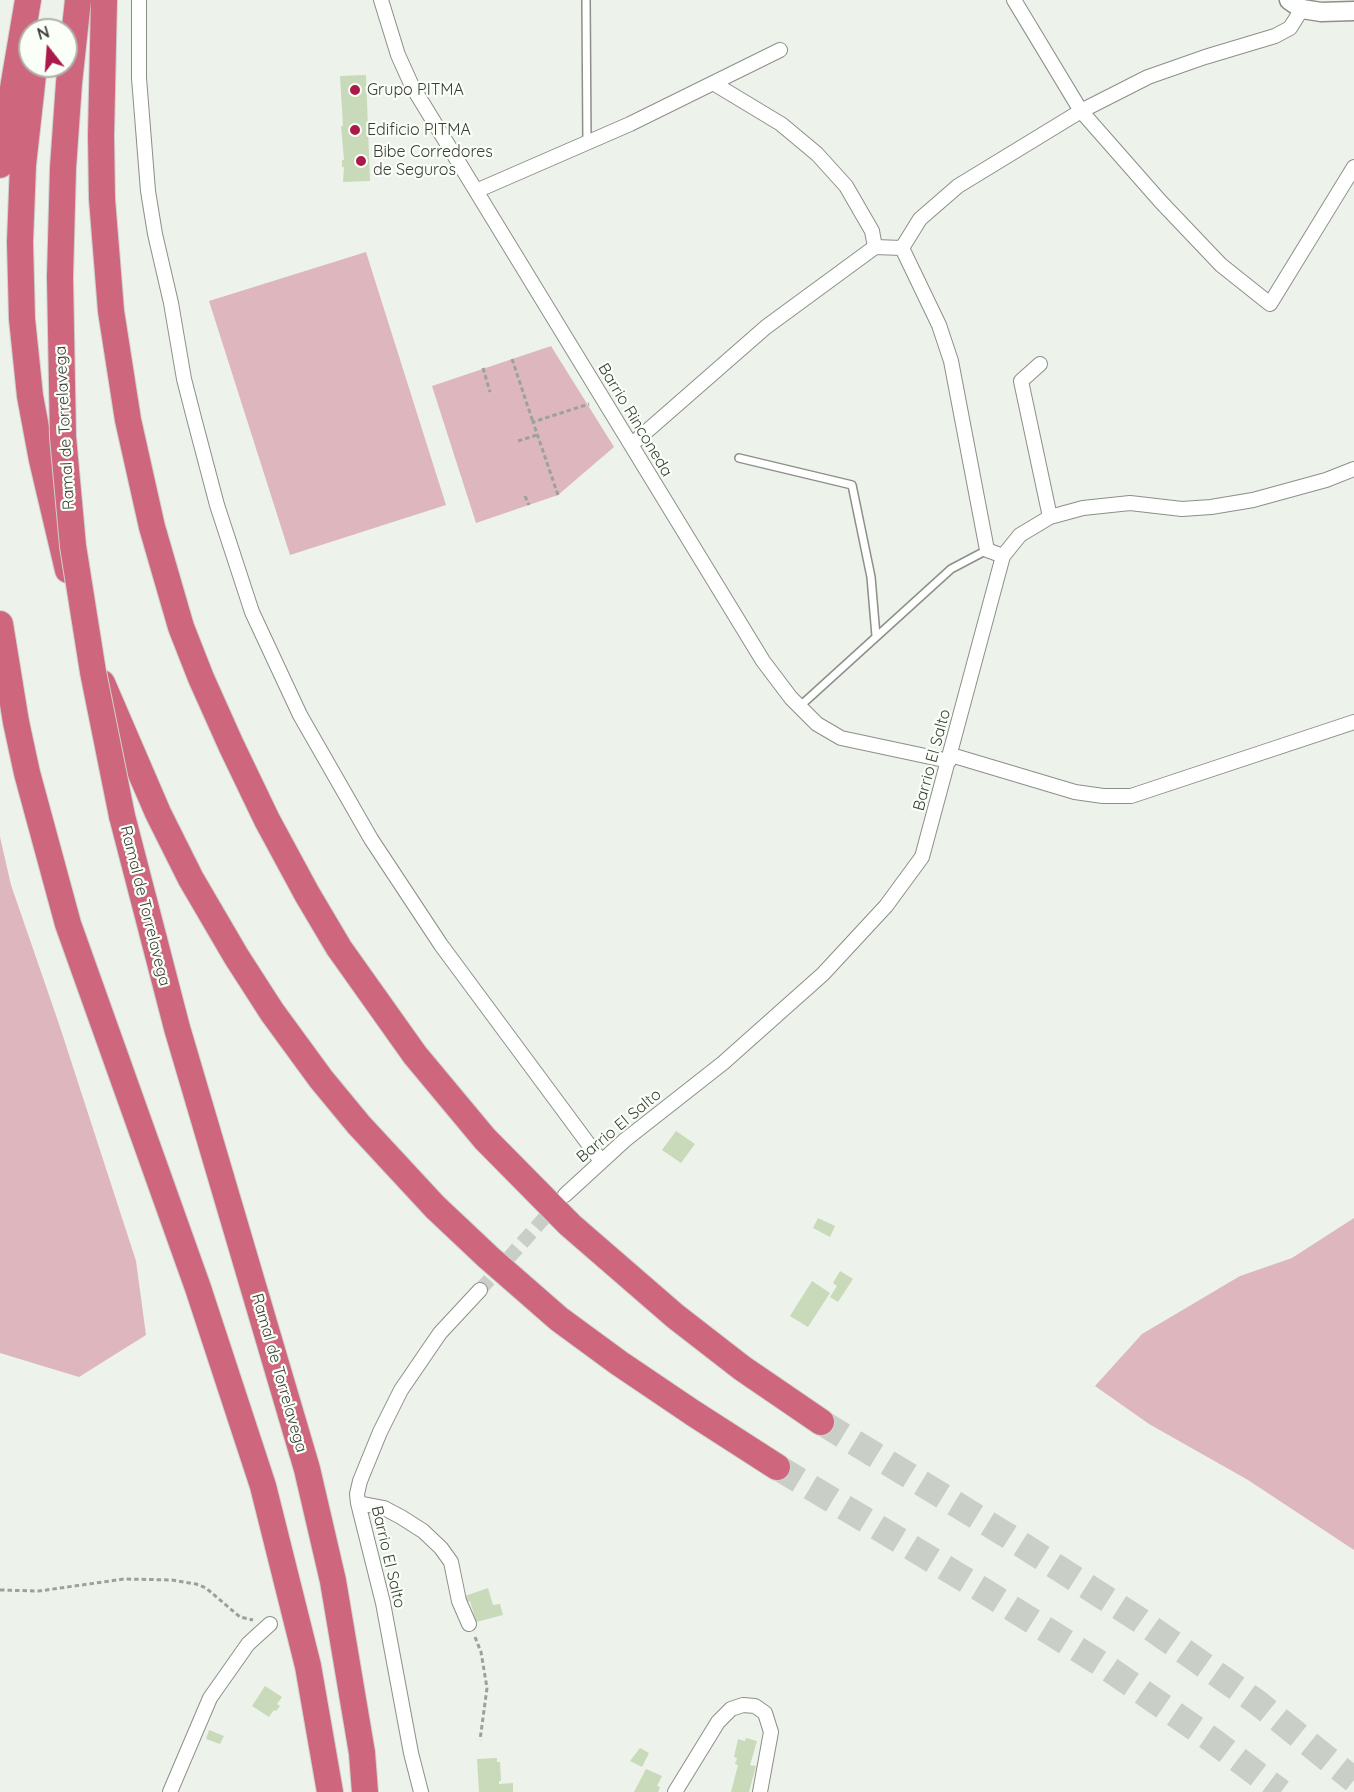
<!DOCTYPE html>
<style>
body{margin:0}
#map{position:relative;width:1354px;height:1792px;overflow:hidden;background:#edf2ea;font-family:Quicksand,sans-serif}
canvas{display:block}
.north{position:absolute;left:18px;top:18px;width:60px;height:60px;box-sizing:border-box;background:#fafff7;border:2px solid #aeb1ab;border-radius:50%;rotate:343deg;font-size:16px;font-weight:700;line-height:24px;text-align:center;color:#3b3d3a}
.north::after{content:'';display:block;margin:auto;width:21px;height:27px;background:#ac1a4c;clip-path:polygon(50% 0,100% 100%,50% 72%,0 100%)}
</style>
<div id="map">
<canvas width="1354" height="1792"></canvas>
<div class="north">N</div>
</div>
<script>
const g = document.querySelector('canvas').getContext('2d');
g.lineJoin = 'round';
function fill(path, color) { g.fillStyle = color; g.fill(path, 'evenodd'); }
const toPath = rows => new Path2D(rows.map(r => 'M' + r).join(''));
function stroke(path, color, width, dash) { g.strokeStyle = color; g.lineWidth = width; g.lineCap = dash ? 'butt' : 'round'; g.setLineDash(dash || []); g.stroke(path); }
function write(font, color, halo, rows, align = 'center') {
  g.font = font + ' Quicksand,sans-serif'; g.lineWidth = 4.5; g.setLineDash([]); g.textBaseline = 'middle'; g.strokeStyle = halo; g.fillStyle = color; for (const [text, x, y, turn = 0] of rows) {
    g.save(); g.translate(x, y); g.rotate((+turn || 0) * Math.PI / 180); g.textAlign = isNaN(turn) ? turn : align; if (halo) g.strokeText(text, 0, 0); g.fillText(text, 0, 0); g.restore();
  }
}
const green = toPath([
 [366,252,446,505,290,555,209,301],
 [551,346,614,447,558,495,476,523,432,386],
 [0,837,11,885,60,1027,136,1261,146,1335,79,1377,0,1353],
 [1354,1218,1354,1550,1248,1480,1149,1424,1095,1386,1142,1334,1240,1276,1292,1258]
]);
const building = toPath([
 [366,75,370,181,343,182,344,167,342,167,342,160,344,160,341,126,343,126,340,76],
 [676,1131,695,1144,681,1163,662,1150],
 [818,1218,835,1226,830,1237,813,1228],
 [840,1271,853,1279,838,1302,830,1297,837,1286,833,1283],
 [812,1281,830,1293,808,1327,790,1316],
 [488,1588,493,1605,500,1604,503,1615,476,1622,470,1601,467,1602,465,1596],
 [265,1686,282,1697,277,1704,280,1706,276,1711,274,1710,269,1717,252,1706],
 [209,1730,224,1736,220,1744,206,1739],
 [746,1738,757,1741,750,1765,756,1766,749,1792,731,1792,738,1765,735,1764,737,1758,734,1757,738,1739,745,1741],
 [640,1748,649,1753,642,1767,630,1761],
 [497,1758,497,1762,500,1762,501,1781,499,1781,499,1784,513,1783,513,1792,479,1792,477,1759],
 [646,1769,662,1776,657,1786,660,1787,658,1792,634,1792]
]);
const minorTunnel = toPath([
 [480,1290,556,1205]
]);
const motorwayTunnel = toPath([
 [821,1422,1008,1536,1138,1619,1258,1703,1354,1780],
 [777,1467,984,1591,1106,1667,1212,1740,1281,1792]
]);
const path = toPath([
 [512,359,533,422],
 [483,368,490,392],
 [518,441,537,435],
 [558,495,533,422,589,404],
 [525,496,529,505],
 [0,1590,39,1591,124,1579,172,1580,196,1584,206,1588,240,1617,253,1620],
 [475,1637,481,1652,487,1688,480,1740]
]);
const service = toPath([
 [586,0,587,143],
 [739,458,852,485,871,577,876,636],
 [799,707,951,569,987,550]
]);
const minor = toPath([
 [139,0,139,78,148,191,155,234,171,303,184,379,194,418,217,505,252,612,300,715,371,839,441,945,601,1161],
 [381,0,398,55,412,86,763,661,791,698,817,724,841,738,949,761],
 [1014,0,1081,111,1161,202,1221,265,1270,304,1354,167],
 [713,83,781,124,817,154,846,186,872,231,875,247],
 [476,191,630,124,780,50],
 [902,248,920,219,958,186,1081,111,1148,77,1205,57,1275,36,1290,28,1302,9],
 [902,248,939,325,951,361,987,550,1003,556],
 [1040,364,1021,381,1050,517],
 [631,445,766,327,875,247,902,248],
 [951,755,1075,792,1103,796,1131,796,1354,722],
 [565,1195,625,1140,723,1063,823,974,886,906,922,857,1003,556,1020,535,1050,517,1083,508,1130,503,1182,509,1211,507,1253,500,1326,480,1354,469],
 [358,1503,384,1508,401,1517,423,1531,441,1548,451,1562,459,1601,469,1624],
 [170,1792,210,1698,248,1644,270,1624],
 [421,1792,411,1753,383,1603,358,1503,357,1494,360,1481,380,1432,401,1390,440,1333,480,1290],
 [675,1792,718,1722,731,1709,743,1705,755,1706,765,1713,771,1732,760,1792]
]);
const tertiary = toPath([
 [1289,0,1302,9,1321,12,1354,11]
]);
const motorway = toPath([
 [104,0,101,136,102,199,111,311,128,420,152,527,181,627,201,678,231,745,267,820,307,894,339,948,415,1055,485,1139,570,1225,675,1316,742,1368,821,1422],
 [34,66,23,165,20,242,22,319,30,396,42,460,68,570],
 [0,165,28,0],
 [60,277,63,168,69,83,78,0],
 [0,624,16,722,27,773,68,924,198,1288,263,1486,308,1666,330,1792],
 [102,683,158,813,191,879,236,956,272,1012,321,1079,359,1125,435,1207,488,1257,559,1319,619,1363,693,1413,777,1467],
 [122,816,177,1028,307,1469,333,1581,362,1753,365,1792]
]);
const motorwayBridge = toPath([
 [60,277,63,437,73,546,93,672,122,816]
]);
const markers = [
 [355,90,6,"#ac1a4c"],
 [355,130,6,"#ac1a4c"],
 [361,161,6,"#ac1a4c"]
];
const poiNames = [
 ["Grupo PITMA",367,90],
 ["Edificio PITMA",367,130],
 ["Bibe Corredores",373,152],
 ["de Seguros",373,170]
];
const streetNames = [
 ["Barrio Rinconeda",635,420,59],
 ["Ramal de Torrelavega",65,428,-93],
 ["Barrio El Salto",932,760,-75],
 ["Ramal de Torrelavega",145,906,76],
 ["Barrio El Salto",619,1126,-40],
 ["Ramal de Torrelavega",279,1373,74],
 ["Barrio El Salto",388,1557,77]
];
fill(green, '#ddb7bd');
fill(building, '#c8daba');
stroke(minorTunnel, '#c9cec7', 14, [14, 7]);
stroke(motorwayTunnel, '#c9cec7', 26, [26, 13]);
stroke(service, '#8b9088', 10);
stroke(minor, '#8b9088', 16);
stroke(tertiary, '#8b9088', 21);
stroke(motorway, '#d0d0d0', 28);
stroke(path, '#9da19b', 3, [4.5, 3]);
stroke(service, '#fff', 7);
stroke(minor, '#fff', 14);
stroke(tertiary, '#fff', 18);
stroke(motorway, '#ce677d', 26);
stroke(motorwayBridge, '#d0d0d0', 28, []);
stroke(motorwayBridge, '#ce677d', 26);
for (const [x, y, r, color] of markers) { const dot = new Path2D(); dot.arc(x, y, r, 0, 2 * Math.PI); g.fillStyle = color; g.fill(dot); stroke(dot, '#fafff7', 2); }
write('16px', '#3b3d3a', '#fafff7', poiNames, 'left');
write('16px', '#3b3d3a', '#fafff7', streetNames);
</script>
